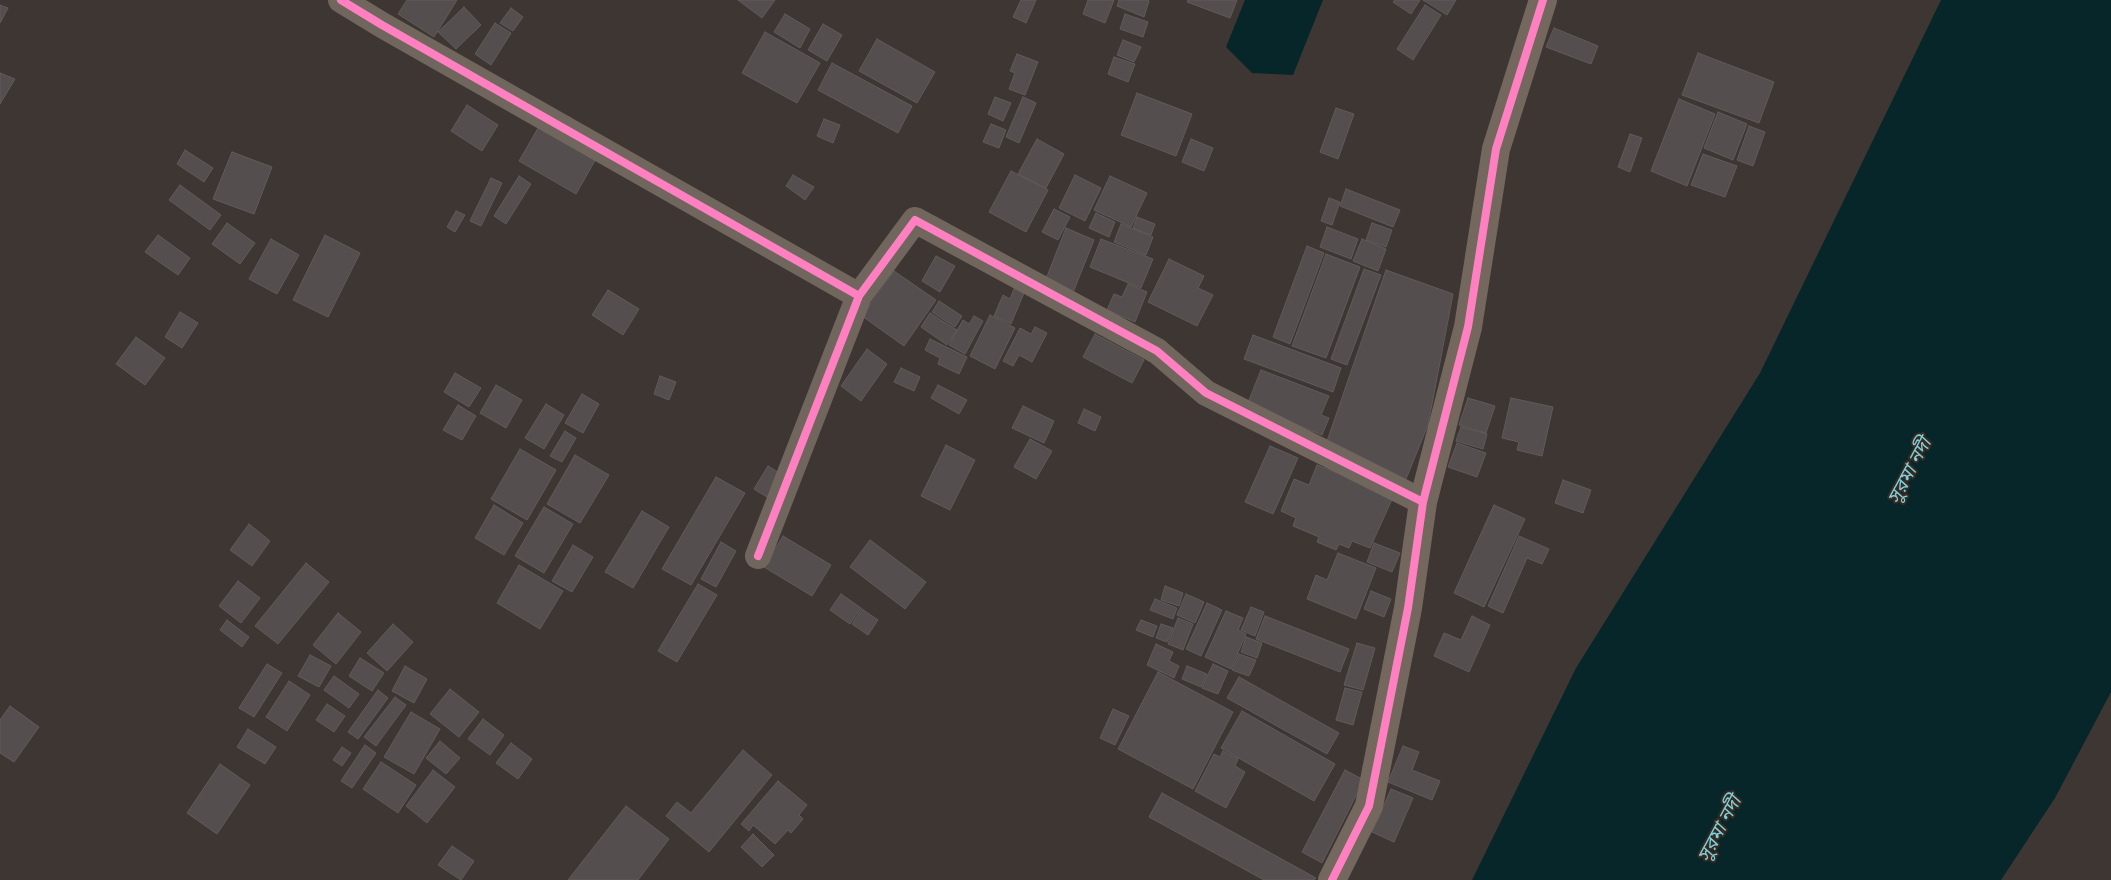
<!DOCTYPE html>
<meta charset="utf-8">
<style>
body{margin:0}
canvas{display:block;background:#3e3632}
</style>
<canvas width="2111" height="880"></canvas>
<script>
const g = document.querySelector('canvas').getContext('2d');
g.lineJoin = 'round';
function fill(path, color) { g.fillStyle = color; g.fill(path, 'evenodd'); }
const toPath = rows => new Path2D(rows.map(r => 'M' + r).join(''));
function stroke(path, color, width, dash) { g.strokeStyle = color; g.lineWidth = width; g.lineCap = dash ? 'butt' : 'round'; g.setLineDash(dash || []); g.stroke(path); }
function write(font, color, halo, rows, align = 'center') {
  g.font = font + ' Figtree,"Noto Sans Bengali",sans-serif'; g.lineWidth = 4; g.setLineDash([]); g.textBaseline = 'middle'; g.strokeStyle = halo; g.fillStyle = color; for (const [text, x, y, turn = 0] of rows) {
    g.save(); g.translate(x, y); g.rotate((+turn || 0) * Math.PI / 180); g.textAlign = isNaN(turn) ? turn : align; if (halo) g.strokeText(text, 0, 0); g.fillText(text, 0, 0); g.restore();
  }
}
const water = toPath([
 [1245,0,1323,0,1293,75,1252,73,1226,47],
 [1941,0,2111,0,2111,692,2055,798,2001,880,1472,880,1576,668,1760,373]
]);
const building = toPath([
 [407,0,457,0,434,37,398,14,407,0],
 [738,0,775,0,762,18,738,0],
 [1021,0,1036,0,1026,23,1013,17,1021,0],
 [1088,0,1114,0,1105,23,1083,14,1088,0],
 [1119,0,1148,0,1149,1,1144,17,1117,6,1119,0],
 [1188,0,1237,0,1230,18,1187,2,1188,0],
 [1395,0,1420,0,1411,14,1393,2,1395,0],
 [1423,0,1456,0,1447,15,1423,0],
 [0,5,8,8,0,23,0,5],
 [1425,5,1441,15,1413,60,1397,49,1425,5],
 [464,7,481,25,456,49,438,32,464,7],
 [511,8,523,17,513,31,500,23,511,8],
 [785,14,810,29,800,48,774,32,785,14],
 [1125,14,1148,22,1143,37,1120,29,1125,14],
 [495,23,511,33,491,65,475,54,495,23],
 [823,24,842,35,827,61,808,50,823,24],
 [1554,28,1598,46,1591,64,1546,47,1554,28],
 [765,32,820,63,797,103,742,73,765,32],
 [877,39,935,72,917,103,859,71,877,39],
 [1123,40,1141,47,1134,62,1117,55,1123,40],
 [1698,53,1774,82,1759,123,1682,95,1698,53],
 [1017,54,1038,62,1025,95,1009,89,1015,73,1010,71,1017,54],
 [1114,57,1135,64,1128,82,1108,74,1114,57],
 [832,63,912,106,898,133,818,90,832,63],
 [0,73,15,79,0,104,0,73],
 [1137,93,1192,114,1176,156,1121,135,1137,93],
 [995,97,1011,103,1003,121,988,114,995,97],
 [1023,97,1036,103,1019,143,1006,137,1023,97],
 [1679,99,1715,114,1687,186,1651,171,1679,99],
 [467,105,498,125,482,151,451,131,467,105],
 [1336,108,1354,114,1338,159,1320,152,1336,108],
 [1718,112,1747,124,1733,160,1704,148,1718,112],
 [824,119,840,125,833,143,817,136,824,119],
 [541,123,597,157,576,194,519,161,541,123],
 [991,124,1006,130,999,148,983,142,991,124],
 [1749,126,1765,132,1753,166,1737,160,1749,126],
 [1630,134,1642,138,1630,172,1618,167,1630,134],
 [1037,139,1064,154,1046,188,1018,174,1037,139],
 [1191,139,1213,148,1204,171,1182,162,1191,139],
 [185,150,213,168,204,182,177,164,185,150],
 [232,152,272,167,254,214,213,199,232,152],
 [1703,154,1737,166,1725,197,1691,185,1703,154],
 [1011,171,1048,190,1026,232,989,212,1011,171],
 [793,175,814,187,805,200,786,186,793,175],
 [1075,175,1101,188,1085,221,1059,208,1075,175],
 [519,176,531,184,506,224,494,216,519,176],
 [1110,176,1147,193,1131,227,1094,210,1110,176],
 [491,178,502,183,481,226,470,221,491,178],
 [180,185,221,215,210,230,169,200,180,185],
 [1346,189,1400,210,1393,227,1340,206,1346,189],
 [1329,198,1340,202,1332,225,1321,221,1329,198],
 [1054,209,1070,217,1058,240,1042,232,1054,209],
 [456,211,465,215,455,232,447,227,456,211],
 [1096,213,1115,222,1109,237,1089,228,1096,213],
 [1137,217,1155,224,1151,235,1133,228,1137,217],
 [227,223,255,243,240,264,212,244,227,223],
 [1372,223,1392,230,1386,247,1366,240,1372,223],
 [1121,224,1153,237,1146,255,1114,242,1121,224],
 [1327,227,1358,239,1351,259,1320,247,1327,227],
 [1066,228,1094,240,1072,295,1044,284,1066,228],
 [158,235,190,258,178,275,145,252,158,235],
 [325,235,360,253,328,317,293,300,325,235],
 [271,239,299,255,277,294,249,279,271,239],
 [1101,239,1153,259,1141,288,1090,267,1101,239],
 [1362,239,1386,249,1378,271,1353,261,1362,239],
 [1307,246,1324,253,1290,344,1273,337,1307,246],
 [1326,254,1360,267,1326,358,1292,346,1326,254],
 [936,256,955,266,940,292,922,281,936,256],
 [1169,259,1204,276,1198,288,1213,295,1197,326,1148,302,1169,259],
 [1364,269,1381,275,1347,365,1331,359,1364,269],
 [1386,270,1453,294,1428,425,1404,484,1325,447,1386,270],
 [894,271,936,300,904,346,862,316,894,271],
 [1128,284,1147,292,1135,322,1107,310,1114,294,1122,297,1128,284],
 [1014,289,1024,293,1011,324,994,316,1003,295,1010,299,1014,289],
 [608,290,639,309,623,335,592,315,608,290],
 [939,301,962,316,955,327,932,312,939,301],
 [180,312,198,323,182,348,165,337,180,312],
 [930,313,957,330,947,345,921,327,930,313],
 [990,315,1015,328,995,369,970,356,990,315],
 [974,316,983,321,965,354,949,345,963,320,969,324,974,316],
 [1035,327,1047,333,1032,362,1019,355,1013,366,1003,361,1020,328,1031,334,1035,327],
 [1095,334,1144,360,1132,383,1083,357,1095,334],
 [1253,335,1341,368,1333,392,1244,359,1253,335],
 [136,337,165,358,145,385,116,364,136,337],
 [930,339,967,357,959,374,938,364,940,358,925,350,930,339],
 [867,349,887,364,861,401,841,386,867,349],
 [901,368,920,377,914,391,894,382,901,368],
 [1261,370,1329,396,1321,415,1329,418,1322,435,1247,405,1261,370],
 [455,373,481,388,469,407,444,392,455,373],
 [660,376,676,382,669,400,654,394,660,376],
 [496,385,522,400,506,428,480,413,496,385],
 [938,385,967,400,959,414,931,398,938,385],
 [582,394,599,404,583,433,565,423,582,394],
 [1468,398,1495,406,1486,433,1459,425,1468,398],
 [1511,398,1553,407,1542,456,1517,450,1519,442,1502,438,1511,398],
 [546,404,564,415,544,449,525,438,546,404],
 [458,405,476,416,462,440,443,430,458,405],
 [1023,406,1054,421,1044,443,1012,428,1023,406],
 [1084,409,1101,417,1095,431,1078,423,1084,409],
 [1461,427,1487,434,1483,449,1456,441,1461,427],
 [565,431,576,438,562,462,550,456,565,431],
 [1030,439,1052,451,1036,479,1014,467,1030,439],
 [1457,443,1486,453,1477,477,1448,467,1457,443],
 [946,445,975,460,950,510,921,496,946,445],
 [1270,446,1298,458,1273,514,1245,502,1270,446],
 [520,449,556,470,527,520,491,499,520,449],
 [575,455,609,475,580,523,547,504,575,455],
 [1317,465,1394,495,1370,548,1352,541,1349,548,1339,544,1336,550,1317,542,1319,537,1293,526,1296,518,1281,511,1294,479,1309,485,1317,465],
 [768,466,784,476,770,499,754,489,768,466],
 [716,477,745,493,691,585,662,569,716,477],
 [1563,480,1591,490,1583,513,1555,503,1563,480],
 [494,505,523,523,504,555,475,538,494,505],
 [1494,505,1525,519,1484,607,1454,593,1494,505],
 [544,507,573,524,544,573,515,556,544,507],
 [642,511,669,527,633,588,605,572,642,511],
 [249,524,270,541,252,566,230,550,249,524],
 [783,536,831,565,812,596,764,567,783,536],
 [1519,536,1549,549,1542,564,1527,558,1503,613,1488,606,1519,536],
 [870,540,926,582,905,609,850,567,870,540],
 [721,542,736,551,716,587,701,579,721,542],
 [1374,543,1400,553,1392,572,1367,562,1374,543],
 [573,545,593,557,572,592,552,581,573,545],
 [1338,553,1376,568,1356,619,1307,599,1316,575,1327,580,1338,553],
 [306,563,329,582,278,644,255,626,306,563],
 [519,565,563,591,540,629,497,603,519,565],
 [238,581,260,598,241,623,219,606,238,581],
 [698,584,717,595,677,662,658,651,698,584],
 [1165,586,1183,593,1179,606,1161,600,1165,586],
 [1371,591,1391,599,1384,617,1364,609,1371,591],
 [841,594,861,608,850,624,830,610,841,594],
 [1186,594,1204,602,1195,623,1177,615,1186,594],
 [1155,599,1177,608,1173,619,1150,610,1155,599],
 [1207,603,1222,610,1201,656,1186,649,1207,603],
 [1251,607,1264,612,1255,636,1241,630,1251,607],
 [862,609,878,620,868,635,852,624,862,609],
 [1226,611,1243,618,1238,630,1246,634,1231,669,1205,657,1226,611],
 [338,613,361,632,336,664,313,645,338,613],
 [1265,616,1349,649,1340,672,1256,639,1265,616],
 [1472,616,1490,625,1469,672,1434,656,1444,633,1461,640,1472,616],
 [1178,618,1193,624,1183,650,1168,644,1178,618],
 [227,620,249,637,242,647,220,630,227,620],
 [1141,620,1157,626,1153,637,1136,630,1141,620],
 [393,624,413,642,387,671,367,653,393,624],
 [1161,624,1173,628,1167,642,1156,638,1161,624],
 [1246,637,1262,643,1257,658,1241,652,1246,637],
 [1357,643,1375,648,1363,690,1344,685,1357,643],
 [1156,644,1173,652,1169,661,1179,666,1174,678,1147,665,1156,644],
 [1239,654,1256,660,1249,676,1232,670,1239,654],
 [310,655,331,666,319,687,298,676,310,655],
 [360,658,384,673,372,691,349,676,360,658],
 [267,664,282,673,254,717,239,708,267,664],
 [1213,664,1228,671,1218,694,1202,688,1213,664],
 [405,666,427,679,414,703,392,691,405,666],
 [1187,666,1207,674,1201,687,1182,679,1187,666],
 [1158,672,1233,712,1193,789,1118,749,1158,672],
 [334,676,359,694,349,708,324,690,334,676],
 [1239,677,1339,733,1327,754,1227,698,1239,677],
 [289,681,310,695,287,731,266,717,289,681],
 [1345,688,1362,692,1353,725,1336,720,1345,688],
 [450,689,479,712,459,737,430,714,450,689],
 [378,690,388,698,358,739,348,732,378,690],
 [395,697,406,705,376,746,364,737,395,697],
 [327,704,345,716,334,732,316,720,327,704],
 [10,706,39,727,14,762,0,753,0,720,10,706],
 [1113,709,1129,716,1115,745,1100,738,1113,709],
 [1242,711,1335,764,1314,801,1221,748,1242,711],
 [411,712,440,729,414,774,384,757,411,712],
 [483,719,504,735,490,755,468,739,483,719],
 [248,729,276,747,265,764,237,747,248,729],
 [440,741,460,758,446,774,426,758,440,741],
 [511,743,532,759,518,779,496,763,511,743],
 [365,745,376,753,352,788,341,781,365,745],
 [1403,746,1419,752,1412,770,1440,781,1432,800,1388,782,1403,746],
 [342,747,351,753,342,766,333,760,342,747],
 [743,750,772,775,709,852,666,816,677,802,691,813,743,750],
 [1223,751,1238,759,1235,766,1245,772,1226,808,1195,791,1214,754,1220,757,1223,751],
 [381,762,416,785,398,813,363,789,381,762],
 [220,764,250,785,217,834,187,813,220,764],
 [433,770,455,787,427,823,406,806,433,770],
 [1345,770,1364,780,1322,863,1302,852,1345,770],
 [778,781,807,805,799,815,803,819,791,833,788,830,775,844,753,825,749,831,741,824,778,781],
 [1391,789,1413,798,1394,842,1372,832,1391,789],
 [1162,793,1316,878,1314,880,1264,880,1149,817,1162,793],
 [626,806,669,839,638,880,568,880,626,806],
 [753,834,774,855,762,867,741,847,753,834],
 [452,846,474,861,461,880,438,865,452,846]
]);
const street = toPath([
 [341,0,382,25,859,296],
 [758,556,859,296,915,220,1157,351,1206,393,1423,502]
]);
const secondary = toPath([
 [1332,880,1369,806,1408,608,1423,502,1468,327,1496,149,1543,0]
]);
const cycleway = toPath([
 [341,0,382,25,859,296],
 [758,556,859,296,915,220,1157,351,1206,393,1423,502],
 [1332,880,1369,806,1408,608,1423,502,1468,327,1496,149,1543,0]
]);
const waterNames = [
 ["সুরমা নদী",1910,471,-62],
 ["সুরমা নদী",1720,829,-62]
];
fill(water, '#062629');
fill(building, '#544e4f');
stroke(building, '#605a5a', 1);
stroke(street, '#70665e', 26);
stroke(secondary, '#74675e', 28);
stroke(cycleway, '#ff80c0', 8);
write('italic 19px', '#7cd1db', '#382a23', waterNames);
</script>
